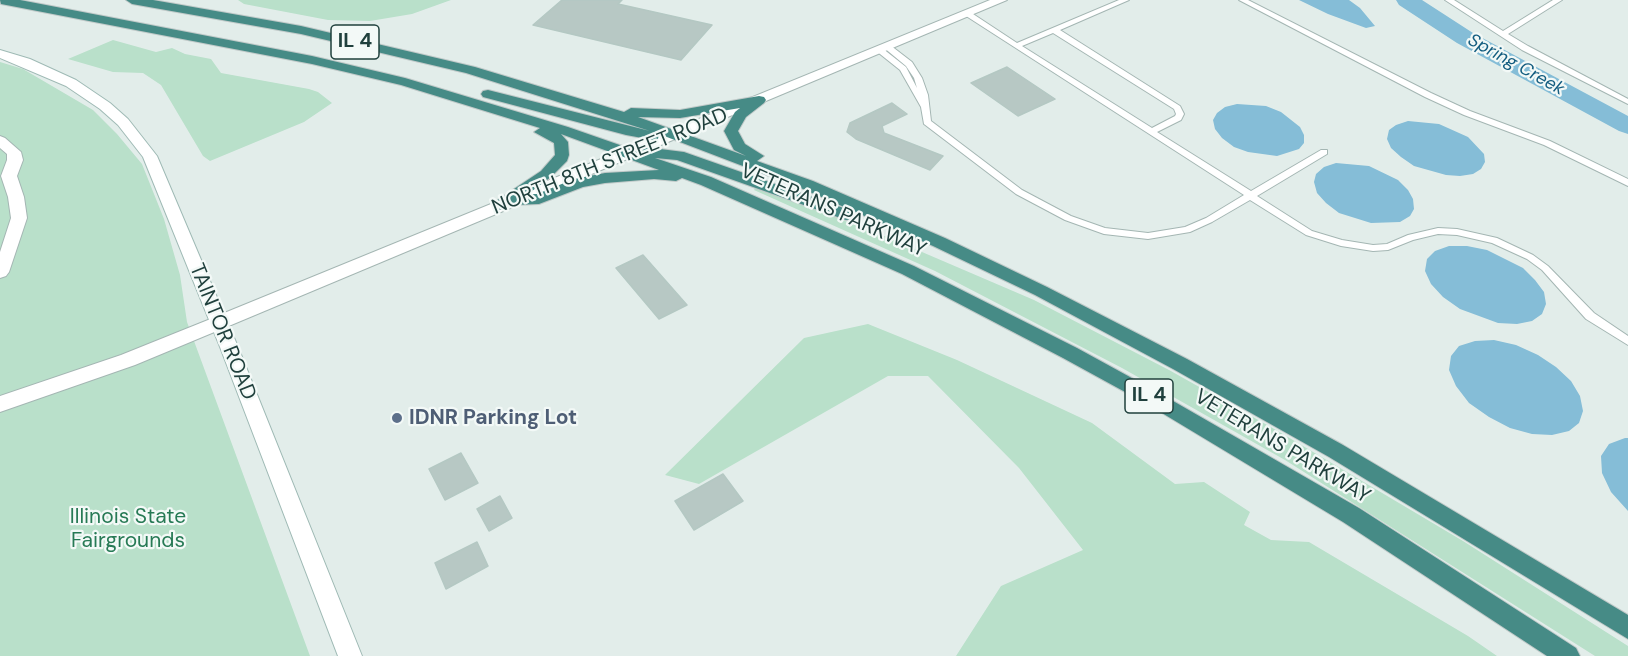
<!DOCTYPE html>
<style>
body{margin:0}
canvas{display:block;background:#e2edea}
</style>
<canvas width="1628" height="656"></canvas>
<script>
const g = document.querySelector('canvas').getContext('2d');
g.lineJoin = 'round';
function fill(path, color) { g.fillStyle = color; g.fill(path, 'evenodd'); }
const toPath = rows => new Path2D(rows.map(r => 'M' + r).join(''));
function stroke(path, color, width, dash) { g.strokeStyle = color; g.lineWidth = width; g.lineCap = dash ? 'butt' : 'round'; g.setLineDash(dash || []); g.stroke(path); }
function write(font, color, halo, rows, align = 'center') {
  g.font = font + ' "DM Sans",sans-serif'; g.lineWidth = 4.5; g.setLineDash([]); g.textBaseline = 'middle'; g.strokeStyle = halo; g.fillStyle = color; for (const [text, x, y, turn = 0] of rows) {
    g.save(); g.translate(x, y); g.rotate((+turn || 0) * Math.PI / 180); g.textAlign = isNaN(turn) ? turn : align; if (halo) g.strokeText(text, 0, 0); g.fillText(text, 0, 0); g.restore();
  }
}
const green = toPath([
 [238,0,451,0,412,14,370,21,328,20,244,4],
 [113,40,156,52,172,48,185,54,211,59,221,73,309,89,318,92,332,103,304,122,210,161,203,156,161,85,143,73,113,72,68,59],
 [0,62,23,69,93,110,117,134,142,164,164,219,180,275,187,322,310,656,0,656],
 [756,187,887,237,1034,300,1169,370,1276,430,1463,541,1628,646,1628,656,1595,656,1285,460,1122,368,935,271,754,190],
 [868,324,957,360,1092,423,1175,484,1204,482,1250,512,1244,525,1271,540,1309,542,1468,636,1497,656,956,656,1001,586,1083,550,1019,468,928,376,888,376,699,484,665,475,804,338]
]);
const water = toPath([
 [1299,0,1349,0,1360,8,1375,26,1366,28,1328,14],
 [1237,104,1266,106,1281,112,1300,127,1304,135,1304,143,1299,149,1277,156,1248,152,1234,147,1222,138,1215,129,1213,120,1217,113,1225,107],
 [1408,121,1439,124,1468,137,1484,154,1485,162,1481,169,1473,174,1460,176,1446,175,1414,166,1401,157,1391,148,1387,139,1389,130,1396,125],
 [1336,163,1369,166,1398,180,1408,190,1413,199,1414,209,1410,216,1400,222,1371,223,1339,213,1326,203,1317,193,1314,182,1316,174,1324,167],
 [1449,246,1467,246,1487,250,1523,268,1535,280,1544,292,1546,304,1542,314,1532,321,1517,324,1498,323,1460,309,1443,297,1431,284,1425,271,1427,259,1435,251],
 [1494,340,1516,345,1538,355,1556,367,1571,381,1580,396,1583,411,1579,423,1569,431,1552,435,1532,434,1510,428,1489,417,1469,403,1456,386,1449,370,1451,356,1459,346,1475,341],
 [1625,438,1628,438,1628,511,1611,492,1602,473,1601,456,1609,444]
]);
const river = toPath([
 [1396,0,1422,0,1473,33,1628,116,1628,134,1619,131,1457,43,1399,5,1396,0]
]);
const building = toPath([
 [562,0,622,0,618,4,712,25,681,60,533,25,562,0],
 [1007,67,1055,99,1018,116,971,83,1007,67],
 [892,103,907,114,882,126,884,133,943,156,930,170,856,139,847,132,850,123,892,103],
 [643,255,687,305,659,319,616,268,643,255],
 [461,453,478,483,445,500,429,469,461,453],
 [723,474,743,501,694,530,675,501,723,474],
 [500,496,512,518,489,531,477,509,500,496],
 [477,542,488,566,446,589,435,563,477,542]
]);
const service = toPath([
 [1119,0,1129,0,1060,30,1180,106,1184,114,1181,120,1157,132,1251,191,1321,150,1327,150,1327,154,1257,196,1312,231,1342,240,1373,245,1387,244,1408,235,1438,228,1457,229,1497,238,1533,255,1548,266,1594,313,1628,336,1628,345,1586,319,1542,270,1527,259,1492,243,1457,235,1438,234,1413,240,1388,250,1373,251,1341,246,1306,235,1250,200,1212,222,1190,232,1148,239,1104,234,1065,220,1016,194,924,124,921,107,900,70,875,50,882,48,906,67,917,88,914,78,906,66,883,47,890,45,912,62,922,78,928,95,931,121,1022,190,1071,216,1105,228,1148,233,1185,227,1206,218,1244,195,963,14,970,12,1017,43,1119,0],
 [1053,33,1174,109,1176,114,1175,116,1152,128,1022,46,1053,33],
 [1239,0,1248,0,1431,93,1470,111,1550,141,1628,179,1628,186,1544,145,1464,115,1425,97,1239,0],
 [1445,0,1454,0,1503,31,1553,0,1562,0,1508,34,1528,46,1628,99,1628,104,1522,50,1445,0]
]);
const minor = toPath([
 [0,136,5,138,21,152,23,160,17,176,24,197,27,218,9,272,6,276,0,278,0,252,11,218,8,197,1,176,7,160,7,154,0,148,0,136],
 [218,316,224,318,227,323,224,328,135,365,0,412,0,396,121,355,218,316]
]);
const tertiary = toPath([
 [990,0,1007,0,224,328,218,330,212,328,209,323,212,318,990,0]
]);
const secondary = toPath([
 [0,50,30,59,76,80,110,103,128,119,157,156,238,347,362,656,338,656,220,347,143,157,118,125,100,109,66,86,0,58,0,50]
]);
const trunk = toPath([
 [0,0,20,0,312,56,405,78,568,127,637,151,644,147,684,152,852,211,854,215,852,219,846,220,677,160,655,158,711,177,914,266,1077,348,1161,394,1359,508,1576,648,1580,656,1547,656,1343,522,1147,404,1063,358,902,274,701,185,682,178,676,181,654,179,605,183,583,187,539,204,513,205,502,210,496,209,494,205,496,201,541,171,555,155,554,143,534,132,540,128,401,85,312,64,1,4,0,0],
 [561,134,659,170,605,173,574,179,537,194,528,194,551,177,567,161,569,155,568,142,561,134],
 [126,0,153,0,301,26,475,67,624,112,631,108,680,110,759,96,764,97,766,100,764,103,746,117,738,131,745,144,764,156,757,161,813,181,945,238,1047,287,1187,359,1343,445,1628,615,1628,639,1329,457,1173,369,1035,295,933,246,803,189,659,134,658,139,653,140,626,135,483,97,481,94,483,91,488,90,650,131,466,73,301,34,132,4,126,0],
 [740,108,735,112,724,131,734,150,746,156,638,117,680,118,740,108]
]);
const markers = [
 [397,418,6,"#5c6f8a"]
];
const farWaternames = [
 ["Spring Creek",1516,65,29]
];
const shields = [
 [355,42,48],
 [1149,396,48]
];
const shieldNames = [
 ["IL 4",355,42],
 ["IL 4",1149,396]
];
const streetNames = [
 ["NORTH 8TH STREET ROAD",610,162,-22],
 ["VETERANS PARKWAY",833,211,24],
 ["TAINTOR ROAD",222,332,68],
 ["VETERANS PARKWAY",1282,447,31]
];
const serviceNames = [
 ["IDNR Parking Lot",409,418]
];
const parkNames = [
 ["Illinois State",128,517],
 ["Fairgrounds",128,541]
];
fill(green, '#b9e0ca');
fill(water, '#85bdd7');
fill(river, '#85bdd7');
fill(building, '#b7c8c4');
stroke(building, '#b4c8c3', 1.5);
stroke(service, '#a4b6b3', 2);
stroke(minor, '#a4b6b3', 2);
stroke(tertiary, '#a4b6b3', 2);
stroke(secondary, '#9fbab5', 2);
stroke(trunk, '#c1cac9', 2);
fill(service, '#fff');
fill(minor, '#fff');
fill(tertiary, '#fff');
fill(secondary, '#fff');
fill(trunk, '#468b86');
for (const [x, y, r, color] of markers) { const dot = new Path2D(); dot.arc(x, y, r, 0, 2 * Math.PI); g.fillStyle = color; g.fill(dot); stroke(dot, '#f3f9f7', 2); }
write('italic 18px', '#155e81', '#f3f9f7', farWaternames);
for (const [x, y, w] of shields) { const box = new Path2D(); box.roundRect(x - w / 2, y - 17, w, 34, 4.5); g.fillStyle = '#f3f9f7'; g.fill(box); stroke(box, '#20403d', 1.5); }
write('bold 20px', '#20403d', null, shieldNames);
write('21px', '#20403d', '#f3f9f7', streetNames);
write('bold 21px', '#4e5e75', '#f3f9f7', serviceNames, 'left');
write('21px', '#277a55', '#f3f9f7', parkNames);
</script>
